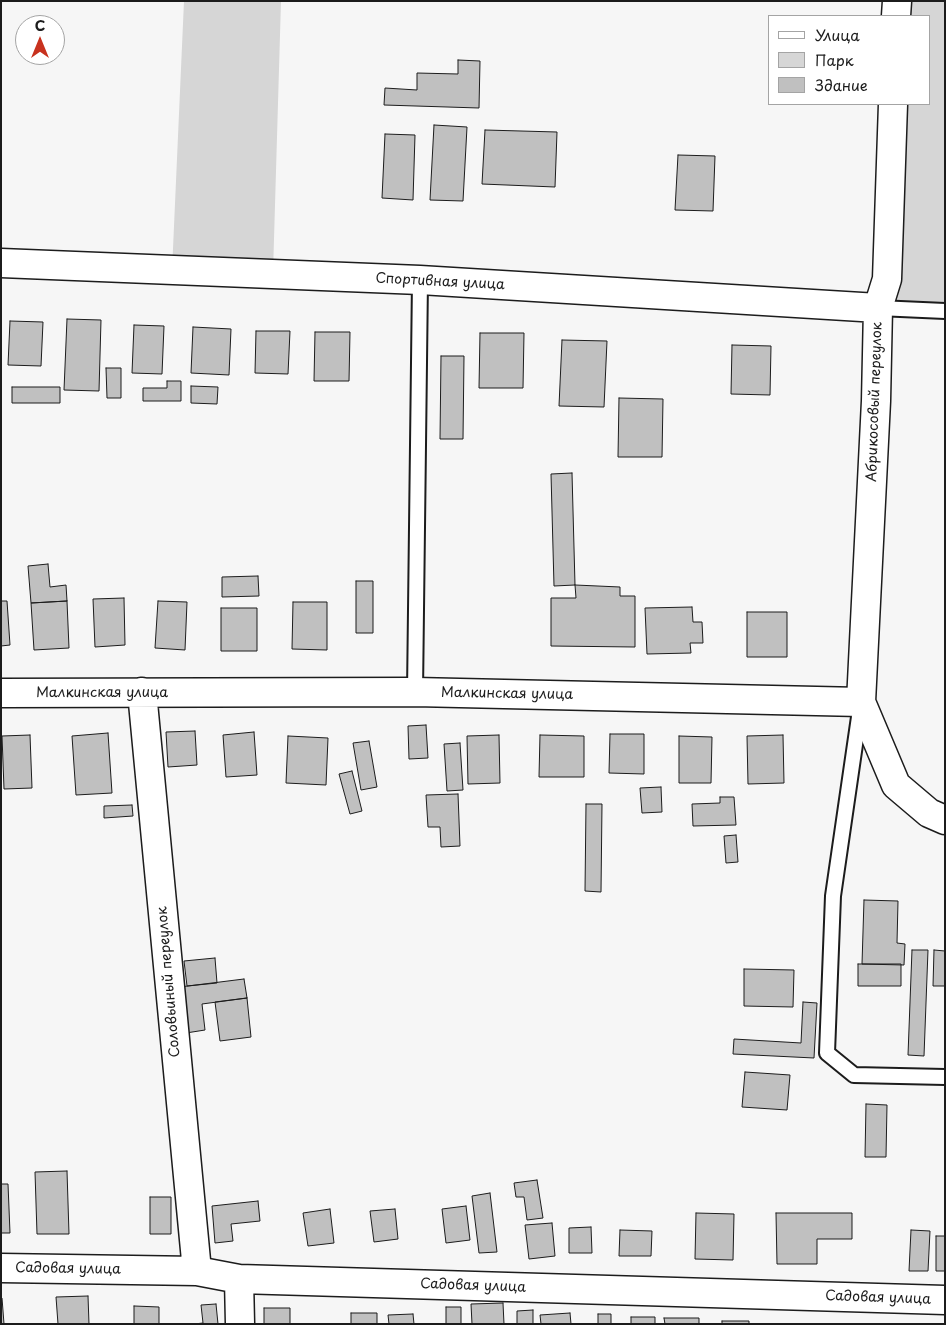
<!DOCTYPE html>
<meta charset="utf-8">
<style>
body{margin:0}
#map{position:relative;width:946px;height:1325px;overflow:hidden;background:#f6f6f6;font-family:"Playpen Sans",sans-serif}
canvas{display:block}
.frame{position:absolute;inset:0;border:2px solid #1c1c1c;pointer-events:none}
.legend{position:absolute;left:768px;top:15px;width:162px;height:90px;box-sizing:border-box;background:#fff;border:1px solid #a4a4a4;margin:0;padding:6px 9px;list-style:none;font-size:15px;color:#1c1c1c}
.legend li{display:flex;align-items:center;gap:10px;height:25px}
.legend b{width:25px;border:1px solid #a4a4a4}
.north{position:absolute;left:15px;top:15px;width:50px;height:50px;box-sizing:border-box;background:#fff;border:1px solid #a4a4a4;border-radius:50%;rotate:0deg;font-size:14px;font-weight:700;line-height:20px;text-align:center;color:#1c1c1c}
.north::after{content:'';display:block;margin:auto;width:18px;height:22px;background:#c8321e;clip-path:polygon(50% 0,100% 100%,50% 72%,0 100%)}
</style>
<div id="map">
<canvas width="946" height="1325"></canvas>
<div class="frame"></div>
<ul class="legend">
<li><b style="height:6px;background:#fff"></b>Улица</li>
<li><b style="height:14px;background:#d6d6d6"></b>Парк</li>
<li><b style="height:14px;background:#c0c0c0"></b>Здание</li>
</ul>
<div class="north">С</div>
</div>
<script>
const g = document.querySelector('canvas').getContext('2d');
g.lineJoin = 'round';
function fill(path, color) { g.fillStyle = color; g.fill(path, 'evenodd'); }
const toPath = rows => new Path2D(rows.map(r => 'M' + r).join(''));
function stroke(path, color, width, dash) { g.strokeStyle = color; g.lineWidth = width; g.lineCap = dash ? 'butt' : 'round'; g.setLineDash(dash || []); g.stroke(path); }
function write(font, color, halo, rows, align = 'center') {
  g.font = font + ' "Playpen Sans",sans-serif'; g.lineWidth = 4.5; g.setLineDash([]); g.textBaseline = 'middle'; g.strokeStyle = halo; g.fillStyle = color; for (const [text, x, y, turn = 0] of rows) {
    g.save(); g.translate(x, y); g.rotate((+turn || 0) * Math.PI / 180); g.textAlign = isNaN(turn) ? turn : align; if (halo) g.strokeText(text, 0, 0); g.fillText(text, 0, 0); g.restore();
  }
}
const green = toPath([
 [184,1,281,1,273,273,172,271],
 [897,1,945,1,945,311,878,308,893,104,930,104,930,16,896,16]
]);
const building = toPath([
 [458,60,480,61,479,108,384,105,385,88,417,90,417,73,458,74,458,60],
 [434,125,467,127,463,201,430,200,434,125],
 [485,130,557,132,555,187,482,184,485,130],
 [385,134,415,135,413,200,382,198,385,134],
 [678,155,715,156,713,211,675,210,678,155],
 [67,319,101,320,99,391,64,390,67,319],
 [10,321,43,322,41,366,8,365,10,321],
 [134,325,164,326,162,374,132,373,134,325],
 [193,327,231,329,229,375,191,373,193,327],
 [256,331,290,331,288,374,255,373,256,331],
 [315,332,350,332,349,381,314,381,315,332],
 [480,333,524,333,523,388,479,388,480,333],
 [562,340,607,341,604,407,559,406,562,340],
 [732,345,771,346,770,395,731,394,732,345],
 [441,356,464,356,463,439,440,439,441,356],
 [106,368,121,368,121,398,107,398,106,368],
 [167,381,181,381,181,401,143,401,143,388,167,388,167,381],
 [191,386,218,387,217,404,191,403,191,386],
 [12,387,60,387,60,403,12,403,12,387],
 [619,398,663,399,662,457,618,457,619,398],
 [572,473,575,585,554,586,551,474,572,473],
 [48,564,50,587,66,585,67,601,31,603,28,566,48,564],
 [258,576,259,596,222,597,222,577,258,576],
 [356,581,373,581,373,633,356,633,356,581],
 [575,585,620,587,620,596,635,596,635,647,551,646,551,598,576,598,575,585],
 [124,598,125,645,95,647,93,599,124,598],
 [1,601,7,601,10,645,1,646,1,601],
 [67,601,69,648,34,650,31,603,67,601],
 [158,601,187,602,185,650,155,648,158,601],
 [293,602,327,602,327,650,292,649,293,602],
 [692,607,693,622,702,622,703,643,690,643,691,653,647,654,645,608,692,607],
 [221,608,257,608,257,651,221,651,221,608],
 [747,612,787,612,787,657,747,657,747,612],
 [426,725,428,758,409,759,408,726,426,725],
 [195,731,197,765,168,767,166,732,195,731],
 [254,732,257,775,226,777,223,735,254,732],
 [108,733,112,793,76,795,72,736,108,733],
 [610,734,644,734,644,774,609,773,610,734],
 [30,735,32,788,4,789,2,736,30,735],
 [499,735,500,783,468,784,467,736,499,735],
 [540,735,584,736,584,777,539,777,540,735],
 [783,735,784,783,748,784,747,736,783,735],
 [288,736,328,738,326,785,286,783,288,736],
 [679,736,712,737,711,783,679,783,679,736],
 [369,741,377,787,361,790,353,743,369,741],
 [460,743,463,790,447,791,444,744,460,743],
 [352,771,362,811,350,814,339,774,352,771],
 [661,787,662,812,642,813,640,788,661,787],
 [458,794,460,846,441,847,440,827,428,827,426,795,458,794],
 [720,797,734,797,736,825,693,826,692,804,720,803,720,797],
 [586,804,602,804,601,892,585,891,586,804],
 [132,805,133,816,104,818,104,806,132,805],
 [736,835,738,862,726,863,724,836,736,835],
 [864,900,898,901,897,943,905,944,904,965,862,964,864,900],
 [912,950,928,950,924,1056,908,1055,912,950],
 [934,950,945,951,945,986,933,986,934,950],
 [215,958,217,983,187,986,184,961,215,958],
 [858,964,901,964,901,986,858,986,858,964],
 [744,969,794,970,793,1007,744,1006,744,969],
 [244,979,247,998,202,1004,205,1030,186,1033,180,987,244,979],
 [247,998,251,1037,220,1041,215,1002,247,998],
 [803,1002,817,1003,814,1058,733,1054,734,1039,801,1043,803,1002],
 [745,1072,790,1075,787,1110,742,1107,745,1072],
 [866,1104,887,1105,886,1157,865,1157,866,1104],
 [67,1171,69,1234,37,1234,35,1172,67,1171],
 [537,1180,543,1218,527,1220,524,1197,516,1197,514,1183,537,1180],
 [1,1184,8,1184,10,1233,1,1233,1,1184],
 [490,1193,497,1252,479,1253,472,1196,490,1193],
 [150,1197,171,1197,171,1234,150,1234,150,1197],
 [258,1201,260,1221,231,1224,233,1241,215,1243,212,1206,258,1201],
 [466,1206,470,1240,446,1243,442,1209,466,1206],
 [330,1209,334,1243,308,1246,303,1213,330,1209],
 [395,1209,398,1239,374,1242,370,1211,395,1209],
 [696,1213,734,1214,733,1260,695,1259,696,1213],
 [776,1213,852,1213,852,1239,817,1239,817,1264,777,1264,776,1213],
 [552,1223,555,1256,529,1259,525,1225,552,1223],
 [591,1227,592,1253,569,1253,569,1228,591,1227],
 [620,1230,652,1231,651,1256,619,1256,620,1230],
 [911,1230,930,1231,928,1271,909,1271,911,1230],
 [936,1236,945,1236,945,1271,936,1271,936,1236],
 [88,1296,89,1324,58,1324,56,1297,88,1296],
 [1,1298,2,1298,4,1324,1,1324,1,1298],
 [503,1303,504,1324,472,1324,471,1304,503,1303],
 [216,1304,218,1324,194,1324,203,1323,201,1305,216,1304],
 [134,1306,159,1307,159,1324,134,1324,134,1306],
 [446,1307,461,1307,461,1324,446,1324,446,1307],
 [264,1308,290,1308,290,1324,264,1324,264,1308],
 [533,1310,533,1324,517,1324,517,1311,533,1310],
 [351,1313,377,1313,377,1324,351,1324,351,1313],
 [570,1313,571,1324,541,1324,540,1315,570,1313],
 [413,1314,414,1324,389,1324,388,1315,413,1314],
 [598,1314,611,1314,611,1324,598,1324,598,1314],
 [631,1317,655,1317,655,1324,631,1324,631,1317],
 [664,1318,699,1318,699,1324,665,1324,664,1318],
 [722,1321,749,1321,749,1324,722,1324,722,1321]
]);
const service = toPath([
 [878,308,945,311],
 [415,692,420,280],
 [860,710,833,896,827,1053,854,1075,945,1077]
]);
const minor = toPath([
 [896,16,897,1],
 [1,263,420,280,878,308],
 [142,692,197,1271],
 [1,693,415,692,861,702,896,785,929,813,945,820],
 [861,702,876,401,878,308,887,279,893,104],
 [1,1268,197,1271,239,1279,945,1300],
 [239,1279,240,1324]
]);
const streetNames = [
 ["Спортивная улица",440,282,3],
 ["Абрикосовый переулок",875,402,-88],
 ["Малкинская улица",102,693],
 ["Малкинская улица",507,694,1],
 ["Соловьиный переулок",169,982,-95],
 ["Садовая улица",68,1269,1],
 ["Садовая улица",473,1286,2],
 ["Садовая улица",878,1298,2]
];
fill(green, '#d6d6d6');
fill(building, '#c0c0c0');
stroke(building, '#1c1c1c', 1);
stroke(service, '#1c1c1c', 18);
stroke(minor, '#1c1c1c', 31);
stroke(service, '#fff', 14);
stroke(minor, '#fff', 28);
write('14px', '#1c1c1c', '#fff', streetNames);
</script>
